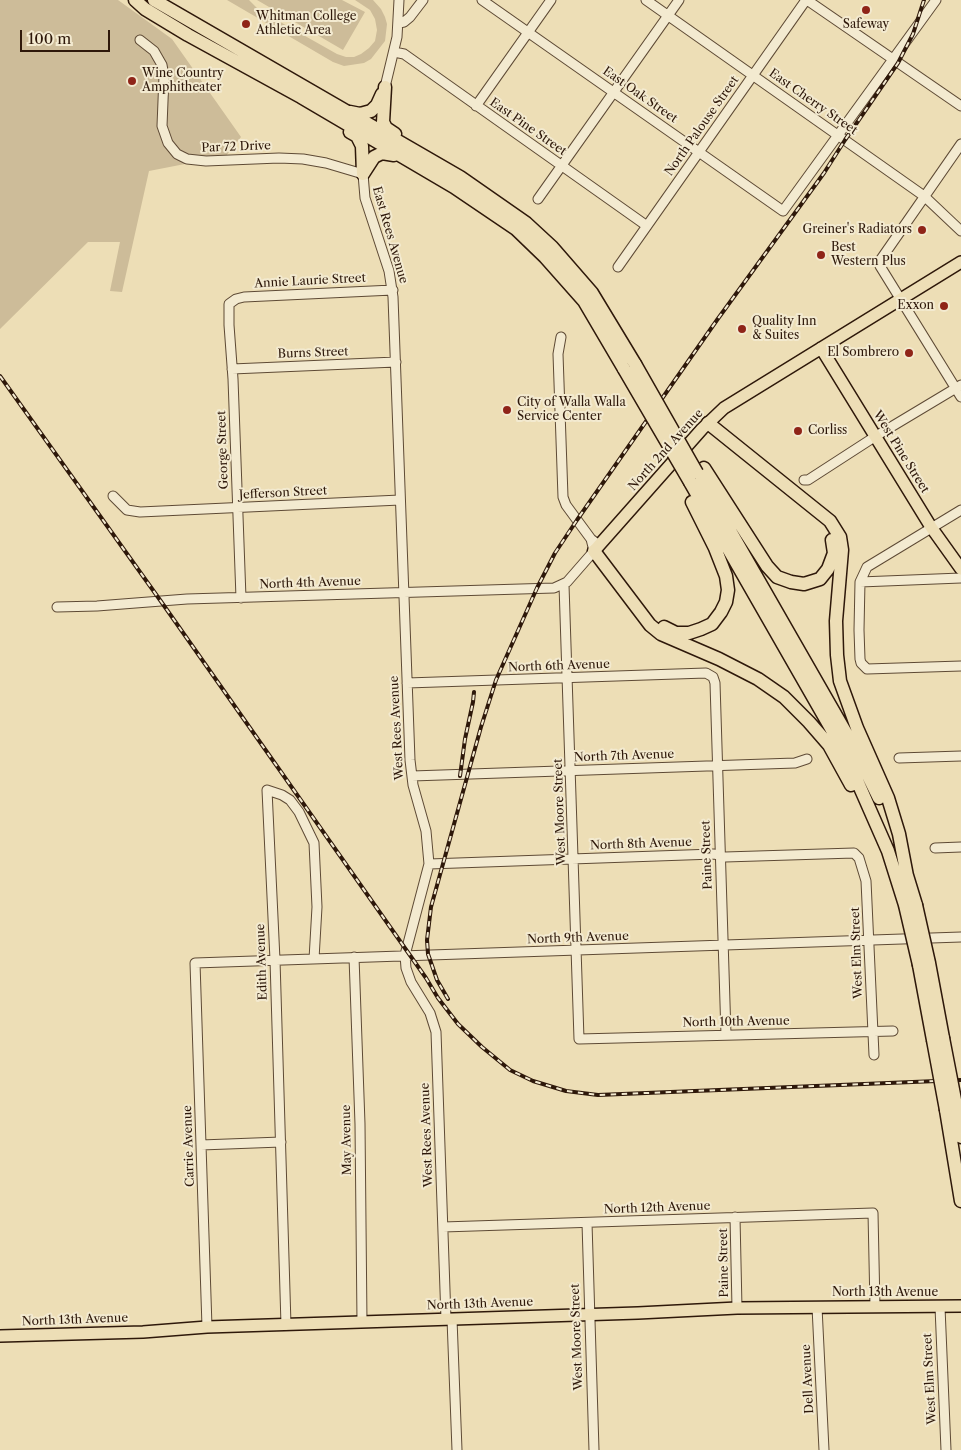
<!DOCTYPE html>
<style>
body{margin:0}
#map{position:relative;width:961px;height:1450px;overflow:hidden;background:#eddeb6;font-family:"Libre Caslon Text",serif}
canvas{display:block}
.scale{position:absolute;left:20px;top:30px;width:90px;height:22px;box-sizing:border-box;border:2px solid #2e180a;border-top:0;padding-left:6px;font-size:15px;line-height:18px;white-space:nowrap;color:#2e180a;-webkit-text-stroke:4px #f3ead0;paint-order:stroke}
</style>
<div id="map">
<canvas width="961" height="1450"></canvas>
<div class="scale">100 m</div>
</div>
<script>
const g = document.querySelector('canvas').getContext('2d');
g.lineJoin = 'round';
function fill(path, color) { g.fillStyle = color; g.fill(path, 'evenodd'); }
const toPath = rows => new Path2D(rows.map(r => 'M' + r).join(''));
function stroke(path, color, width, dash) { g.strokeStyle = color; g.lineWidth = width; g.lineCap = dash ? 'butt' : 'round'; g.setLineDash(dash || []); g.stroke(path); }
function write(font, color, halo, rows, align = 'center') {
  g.font = font + ' "Libre Caslon Text",serif'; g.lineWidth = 4; g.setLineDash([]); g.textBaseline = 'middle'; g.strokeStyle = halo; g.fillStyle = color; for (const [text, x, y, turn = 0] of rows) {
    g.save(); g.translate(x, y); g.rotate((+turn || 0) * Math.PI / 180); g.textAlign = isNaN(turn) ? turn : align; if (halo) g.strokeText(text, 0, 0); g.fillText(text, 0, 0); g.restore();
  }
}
const green = toPath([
 [0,0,118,0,172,39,241,137,226,156,149,171,122,292,110,291,120,242,88,242,0,329],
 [227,0,249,0,259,10,337,54,346,57,354,57,361,54,369,48,375,41,377,30,375,19,370,10,355,0,373,0,381,9,385,17,387,24,385,41,371,59,364,63,344,66,333,62],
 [257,0,342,0,365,12,343,50]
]);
const minor = toPath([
 [482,0,783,211,936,0],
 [646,0,924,196,961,231],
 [807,0,961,106],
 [399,23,404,22,410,17,423,0],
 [140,40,154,51,162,65,164,76,162,126,168,143,177,154,187,159,206,161,279,158,303,159,326,163,363,174,365,198,389,271,393,297,410,760,413,785,426,831,429,864,405,955,406,968,411,982,430,1013,436,1032,446,1319],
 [394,52,404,54,647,226],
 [385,87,397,37,399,0],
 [476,106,551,0],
 [961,144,879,262,880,266,961,397],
 [538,199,679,0],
 [618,267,806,0],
 [561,337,558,354,563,497,566,505,577,520,591,539,595,542],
 [232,369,396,362],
 [804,480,808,480,876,436,961,385],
 [113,496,127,510,140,512,400,500],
 [961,510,867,567,860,582,859,630,860,659,861,663,867,669,961,666],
 [860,582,961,578],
 [564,585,579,1039,893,1031],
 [241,598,233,379,229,325,229,304,236,299,244,297,393,290],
 [57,607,97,606,187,599,554,588,567,582,594,551,591,539],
 [407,683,706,673,713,677,715,683,726,1035],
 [899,758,961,756],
 [412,776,795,763,807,759],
 [935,848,961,847],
 [429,864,714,854,725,857,854,853,859,858,866,881,874,1055],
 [354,957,360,1124,362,1322],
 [201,1145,281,1142],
 [735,1217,737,1308],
 [587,1223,594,1450],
 [443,1227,873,1213,875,1307],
 [817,1307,824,1450],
 [940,1307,946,1450],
 [452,1319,457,1450],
 [286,1325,275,960,267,790,282,795,290,800,299,812,314,843,317,907,314,959],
 [207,1327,195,963,961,937]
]);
const major = toPath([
 [821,348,931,527,961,569],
 [594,551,702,429,724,408,961,262],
 [0,1336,143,1332,207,1327,638,1313,737,1308,961,1306]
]);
const highway = toPath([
 [135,0,145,9,188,35,301,97,454,187,516,229,545,257,584,301,624,369],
 [154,0,460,177,526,223,552,247,592,293,635,364],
 [385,87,383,122,386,128,395,134],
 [350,112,360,114,371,111,377,105,382,94],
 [350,132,357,136,362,146,363,174],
 [363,174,374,157,382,153,394,155],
 [708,423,830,521,840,537,842,550,836,621,837,655,840,681,857,728,888,798,899,834,907,876],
 [704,468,767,566,777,577,791,582,804,584,820,579,828,569,834,553,832,540],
 [697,473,854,747,879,798],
 [690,482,844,751,888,851,905,905],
 [594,551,650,625,661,634,719,659,758,679,784,697,809,722,829,745,851,785],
 [664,627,676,633,689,633,701,629,712,624,721,612,726,602,728,590,726,576,715,548,692,502],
 [905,869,916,905],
 [929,963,943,1038],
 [919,965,933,1040],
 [956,1105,961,1137],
 [946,1110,961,1201]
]);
const rail = toPath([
 [0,376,160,600,426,978,438,998,458,1024,482,1047,510,1070,533,1081,566,1091,598,1095,961,1080],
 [460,776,465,739,473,702,474,692],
 [448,999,437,980,428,954,427,940,431,907,481,727,496,680,537,588,555,553,577,520,717,320,824,173,845,140,898,63,913,34,924,0]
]);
const highwayBridge = toPath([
 [635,364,697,473],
 [624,369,690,482],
 [905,905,919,965],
 [916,905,929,963],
 [943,1038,956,1105],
 [933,1040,946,1110]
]);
const markers = [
 [866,10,5,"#8f2418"],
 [246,24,5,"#8f2418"],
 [132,81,5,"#8f2418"],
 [922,230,5,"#8f2418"],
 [821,255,5,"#8f2418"],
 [944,306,5,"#8f2418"],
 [742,329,5,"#8f2418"],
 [909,353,5,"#8f2418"],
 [507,410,5,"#8f2418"],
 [798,431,5,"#8f2418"]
];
const poiNames = [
 ["Whitman College",256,17],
 ["Athletic Area",256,31],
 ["Safeway",866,25,"center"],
 ["Wine Country",142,74],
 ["Amphitheater",142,88],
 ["Greiner's Radiators",912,230,"right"],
 ["Best",831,248],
 ["Western Plus",831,262],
 ["Exxon",934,306,"right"],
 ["Quality Inn",752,322],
 ["& Suites",752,336],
 ["El Sombrero",899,353,"right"],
 ["City of Walla Walla",517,403],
 ["Service Center",517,417],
 ["Corliss",808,431]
];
const streetNames = [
 ["East Oak Street",640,95,35],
 ["East Cherry Street",813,102,35],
 ["North Palouse Street",702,126,-55],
 ["East Pine Street",528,127,35],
 ["Par 72 Drive",236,147,-2],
 ["East Rees Avenue",390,235,74],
 ["Annie Laurie Street",310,281,-3],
 ["Burns Street",313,353,-2],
 ["George Street",223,450,-92],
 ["North 2nd Avenue",666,450,-48],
 ["West Pine Street",901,452,58],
 ["Jefferson Street",283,493,-3],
 ["North 4th Avenue",310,583,-2],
 ["North 6th Avenue",559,666,-2],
 ["West Rees Avenue",397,728,-93],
 ["North 7th Avenue",624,756,-2],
 ["West Moore Street",560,812,-92],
 ["North 8th Avenue",641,844,-2],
 ["Paine Street",707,855,-92],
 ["North 9th Avenue",578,938,-2],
 ["West Elm Street",857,953,-92],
 ["Edith Avenue",262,962,-92],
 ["North 10th Avenue",736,1022,-1],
 ["West Rees Avenue",427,1135,-92],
 ["May Avenue",347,1140,-91],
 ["Carrie Avenue",189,1146,-92],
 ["North 12th Avenue",657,1208,-2],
 ["Paine Street",724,1263,-91],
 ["North 13th Avenue",885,1293],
 ["North 13th Avenue",480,1304,-2],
 ["North 13th Avenue",75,1320,-2],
 ["West Moore Street",577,1337,-92],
 ["Dell Avenue",808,1379,-93],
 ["West Elm Street",930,1379,-93]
];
fill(green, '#cdbc99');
stroke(minor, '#5e4a35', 11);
stroke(major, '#2e180a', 14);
stroke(highway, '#2e180a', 15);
stroke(minor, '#f3ead0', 9);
stroke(major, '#eddeb6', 11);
stroke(highway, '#eddeb6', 12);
stroke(rail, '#2e180a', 4);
stroke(rail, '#f3ead0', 2, [5.5]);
stroke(highwayBridge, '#2e180a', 15, []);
stroke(highwayBridge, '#eddeb6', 12);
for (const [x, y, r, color] of markers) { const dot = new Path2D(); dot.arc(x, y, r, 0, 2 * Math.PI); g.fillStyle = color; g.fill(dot); stroke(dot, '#f3ead0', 2); }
write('12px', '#2e180a', '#f3ead0', poiNames, 'left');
write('12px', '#2e180a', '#f3ead0', streetNames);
</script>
